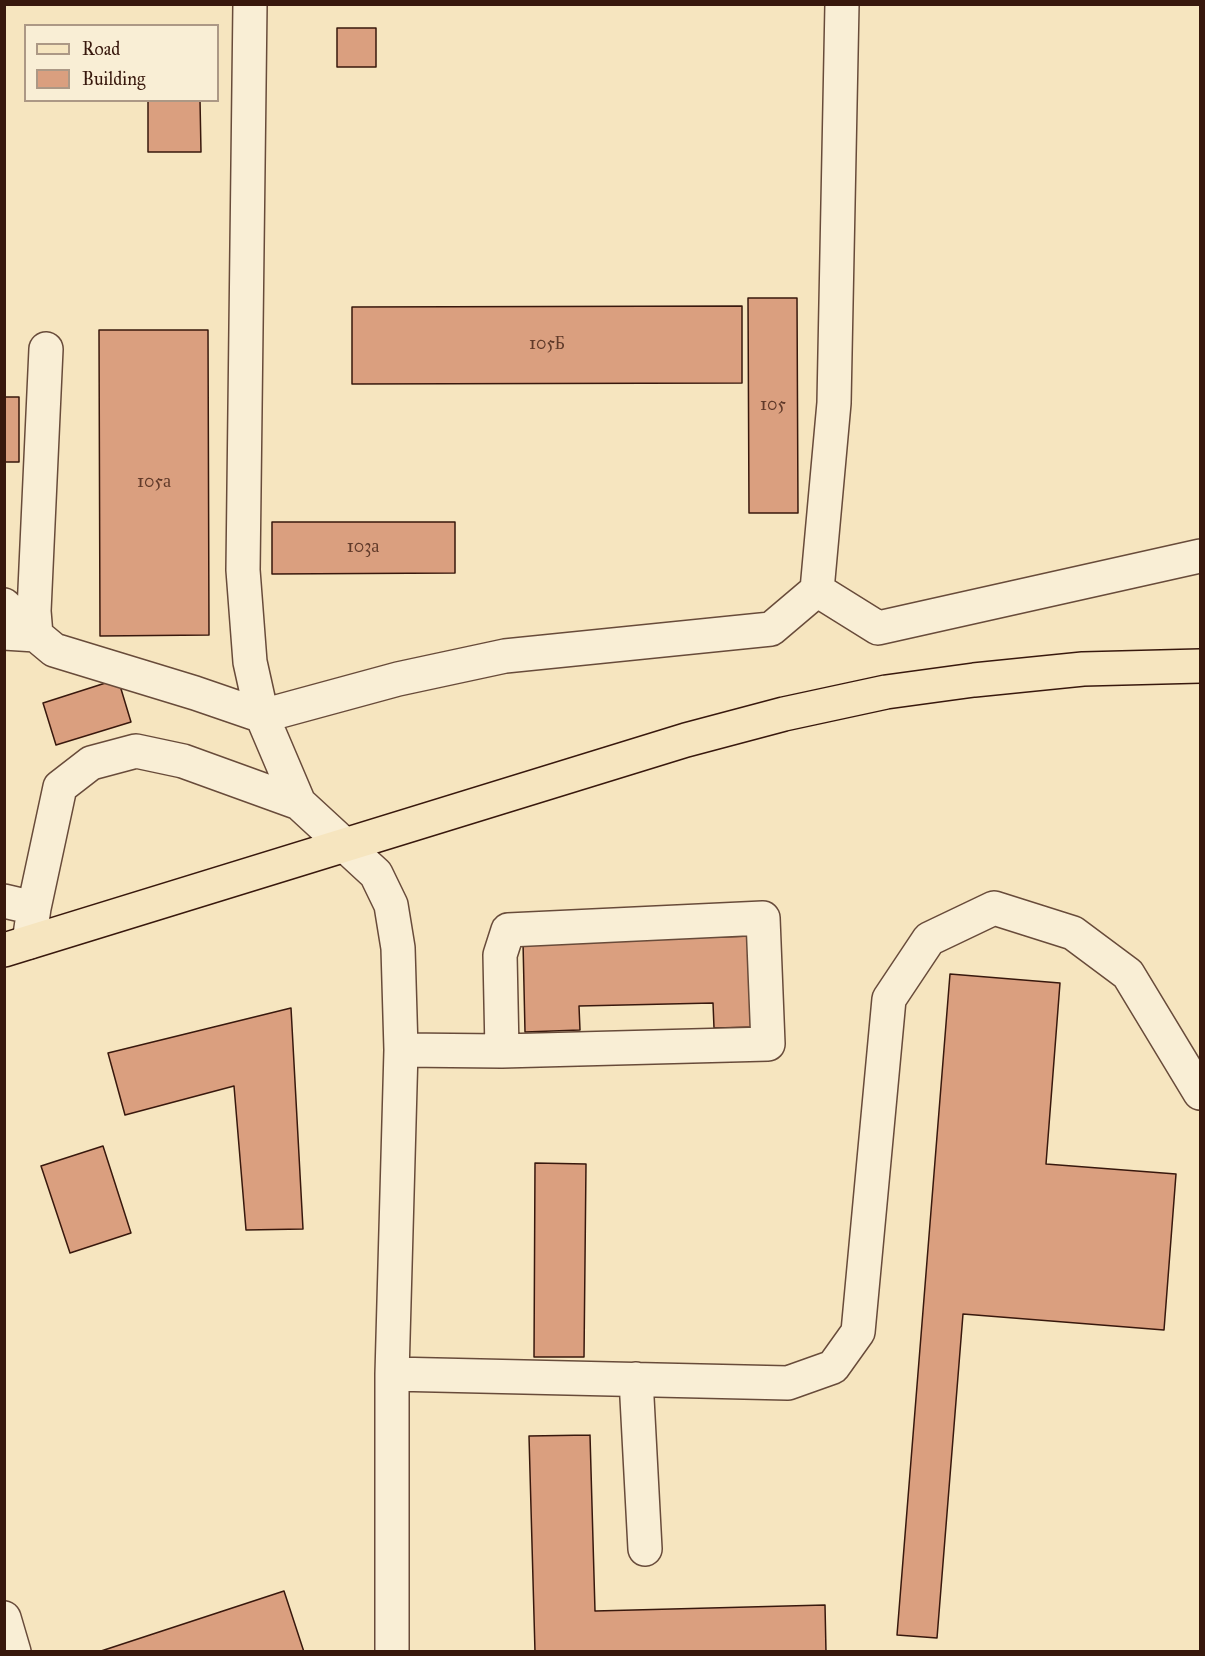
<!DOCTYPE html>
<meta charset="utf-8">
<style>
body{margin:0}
#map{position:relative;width:1205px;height:1656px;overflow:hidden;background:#f6e5bf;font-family:"IM FELL Great Primer",serif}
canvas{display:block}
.frame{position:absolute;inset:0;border:6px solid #38180d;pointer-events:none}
.legend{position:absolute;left:24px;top:24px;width:195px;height:78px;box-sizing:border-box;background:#f9eed5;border:2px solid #ac9885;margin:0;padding:8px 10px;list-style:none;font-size:18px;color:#38180d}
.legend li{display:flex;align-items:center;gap:12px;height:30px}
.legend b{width:30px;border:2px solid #ac9885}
</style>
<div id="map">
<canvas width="1205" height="1656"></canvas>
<div class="frame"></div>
<ul class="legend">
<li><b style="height:8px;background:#f6e5bf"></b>Road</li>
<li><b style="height:16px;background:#da9f7f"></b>Building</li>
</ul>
</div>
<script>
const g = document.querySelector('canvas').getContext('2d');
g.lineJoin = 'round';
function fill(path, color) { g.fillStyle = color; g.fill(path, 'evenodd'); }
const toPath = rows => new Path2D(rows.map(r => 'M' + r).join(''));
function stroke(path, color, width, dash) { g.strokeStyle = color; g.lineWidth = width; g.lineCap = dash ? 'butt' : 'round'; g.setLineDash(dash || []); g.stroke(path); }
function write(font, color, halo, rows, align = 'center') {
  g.font = font + ' "IM FELL Great Primer",serif'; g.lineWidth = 5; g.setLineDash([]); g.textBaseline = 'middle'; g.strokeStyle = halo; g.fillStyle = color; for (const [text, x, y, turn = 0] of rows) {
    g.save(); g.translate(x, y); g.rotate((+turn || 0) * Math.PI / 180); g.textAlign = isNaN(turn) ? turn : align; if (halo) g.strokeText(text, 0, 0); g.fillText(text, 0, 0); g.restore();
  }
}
const building = toPath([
 [337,28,376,28,376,67,337,67,337,28],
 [148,100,200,100,201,152,148,152,148,100],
 [748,298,797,298,798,513,749,513,748,298],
 [742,306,742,383,352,384,352,307,742,306],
 [99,330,208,330,209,635,100,636,99,330],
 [4,397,19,397,19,462,4,462,4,397],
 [272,522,455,522,455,573,272,574,272,522],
 [118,679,131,722,56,745,43,703,118,679],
 [755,936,757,1027,714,1028,713,1003,579,1006,580,1030,525,1032,523,942,755,936],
 [950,974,1060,983,1046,1164,1176,1174,1164,1330,963,1314,937,1638,897,1635,950,974],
 [291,1008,303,1229,246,1230,234,1086,125,1115,108,1053,291,1008],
 [103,1146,131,1233,70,1253,41,1166,103,1146],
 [535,1163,586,1164,584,1357,534,1357,535,1163],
 [590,1435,595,1611,825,1605,826,1652,535,1652,529,1436,590,1435],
 [284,1591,304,1652,98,1652,284,1591]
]);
const minor = toPath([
 [250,4,243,570,250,662,262,716,299,803,376,874,391,905,398,948,401,1050,392,1374,392,1652],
 [46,349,34,611,36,635,54,650,195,693,262,716,398,679,505,656,771,629,817,590,834,403,842,4],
 [817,590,878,628,1200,556],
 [4,605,36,635,4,633],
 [4,901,34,908],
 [29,942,34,908,60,787,91,763,136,751,183,761,299,803],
 [401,1050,502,1051,768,1044,763,918,508,930,500,955,502,1051],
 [392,1374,788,1383,833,1367,858,1332,889,999,929,939,994,908,1073,933,1128,974,1200,1093],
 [636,1379,645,1549],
 [4,1618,14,1652]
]);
const major = toPath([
 [4,950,686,740,784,714,886,692,974,680,1083,669,1200,666]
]);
const numberNames = [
 ["105Б",547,345],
 ["105",773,406],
 ["105а",154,483],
 ["103а",363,548]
];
fill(building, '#da9f7f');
stroke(building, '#38180d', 1.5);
stroke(minor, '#684b3a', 36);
stroke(major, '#38180d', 36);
stroke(minor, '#f9eed5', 33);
stroke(major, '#f6e5bf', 33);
write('18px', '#603a2a', null, numberNames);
</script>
